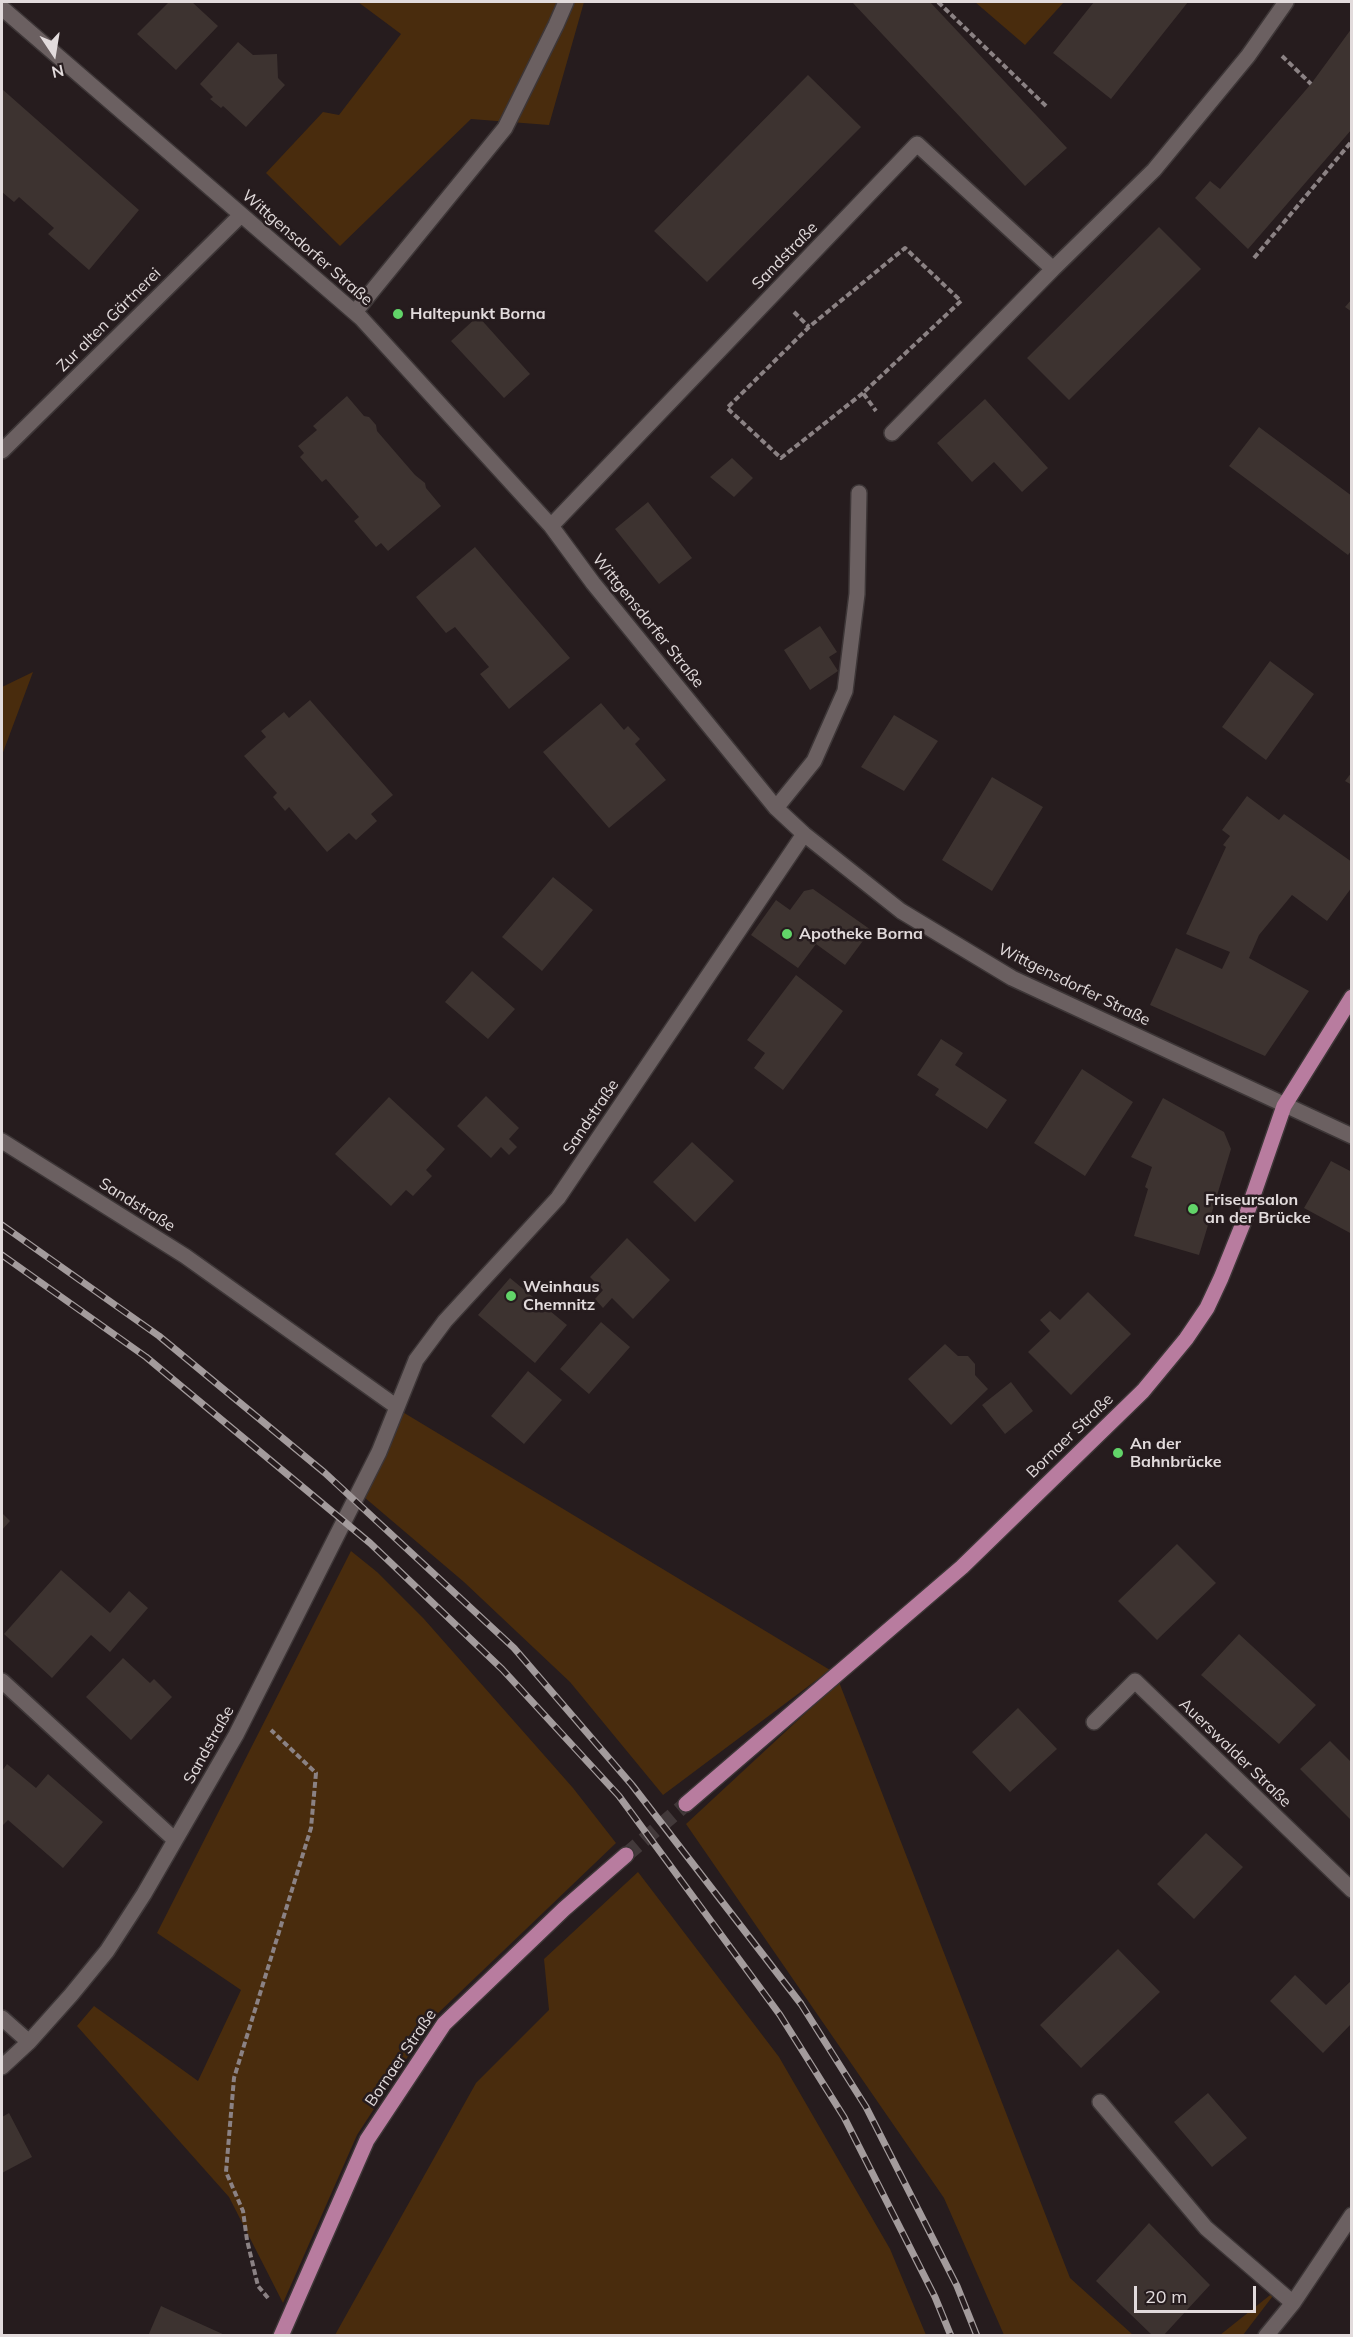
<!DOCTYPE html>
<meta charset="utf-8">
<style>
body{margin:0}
#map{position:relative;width:1353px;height:2337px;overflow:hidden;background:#261c1e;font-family:Mulish,sans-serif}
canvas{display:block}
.frame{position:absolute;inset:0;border:3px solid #e2dbdc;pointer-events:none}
.north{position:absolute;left:24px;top:24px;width:60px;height:60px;-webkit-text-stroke:4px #261c1e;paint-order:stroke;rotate:168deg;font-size:16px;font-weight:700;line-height:24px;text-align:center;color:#e2dbdc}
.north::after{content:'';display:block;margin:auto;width:21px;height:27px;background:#e2dbdc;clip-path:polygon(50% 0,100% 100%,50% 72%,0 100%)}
.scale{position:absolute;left:1134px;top:2286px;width:122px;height:27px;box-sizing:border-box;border:3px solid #e2dbdc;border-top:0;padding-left:8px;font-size:18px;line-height:21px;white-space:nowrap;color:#e2dbdc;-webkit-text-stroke:4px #261c1e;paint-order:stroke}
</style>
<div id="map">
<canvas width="1353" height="2337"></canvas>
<div class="frame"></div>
<div class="north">N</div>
<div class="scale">20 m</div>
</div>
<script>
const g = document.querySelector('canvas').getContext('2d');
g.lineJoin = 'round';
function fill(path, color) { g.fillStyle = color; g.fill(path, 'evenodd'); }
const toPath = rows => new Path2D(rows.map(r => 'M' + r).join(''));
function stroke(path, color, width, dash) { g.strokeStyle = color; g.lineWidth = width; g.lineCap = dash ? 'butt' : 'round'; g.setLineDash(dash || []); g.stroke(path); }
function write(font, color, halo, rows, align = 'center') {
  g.font = font + ' Mulish,sans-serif'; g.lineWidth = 5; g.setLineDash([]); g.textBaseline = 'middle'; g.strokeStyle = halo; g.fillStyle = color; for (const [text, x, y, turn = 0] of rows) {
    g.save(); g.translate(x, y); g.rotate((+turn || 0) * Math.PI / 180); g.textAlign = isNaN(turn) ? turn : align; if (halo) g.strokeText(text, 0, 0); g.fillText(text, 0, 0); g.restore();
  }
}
const green = toPath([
 [358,2,584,2,549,125,471,119,340,246,266,173,323,112,339,115,401,34],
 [975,2,1064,2,1025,45],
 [33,672,2,755,2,687],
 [401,1411,830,1670,663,1795,570,1682,464,1582,364,1497],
 [351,1551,377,1572,424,1619,573,1788,616,1843,433,2018,357,2135,283,2303,229,2197,77,2026,94,2006,198,2081,241,1990,157,1933],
 [839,1682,1070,2278,1133,2335,1004,2335,944,2198,686,1824],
 [638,1872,779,2057,890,2249,926,2335,335,2335,476,2083,549,2010,544,1959],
 [1279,2288,1243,2335,1220,2335]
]);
const building = toPath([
 [169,2,192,2,218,26,176,70,137,34],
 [852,2,930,2,1067,148,1025,186],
 [1094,2,1188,2,1111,99,1053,53],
 [1352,28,1352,129,1248,249,1195,198,1210,181,1220,189,1311,84],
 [238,42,253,55,277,54,278,78,285,85,246,127,223,106,221,108,210,99,213,97,200,84],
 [808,75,861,127,707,282,654,231],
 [2,89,139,210,89,270,48,234,54,228,19,197,14,202,2,192],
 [1159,227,1201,269,1069,400,1027,358],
 [1352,299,1352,312,1345,307],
 [478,316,530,374,504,398,451,341],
 [347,396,364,416,369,417,376,425,377,431,415,475,425,483,426,488,441,506,388,551,381,543,376,547,354,521,359,517,326,479,322,482,300,457,304,453,298,446,317,430,313,426],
 [985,399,1048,468,1022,492,994,462,972,482,937,443],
 [1259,427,1352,496,1352,550,1348,555,1229,466],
 [732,458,753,478,734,497,710,477],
 [648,502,692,558,659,584,615,529],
 [475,547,570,658,509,709,480,674,489,667,455,627,446,633,416,597],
 [820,626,837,652,829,657,838,671,810,690,784,650],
 [1270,661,1314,694,1266,760,1222,727],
 [310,700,393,795,371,814,377,821,356,840,349,833,327,852,289,807,285,811,273,797,277,793,244,756,266,737,261,731,284,712,289,718],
 [601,703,624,730,628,726,640,739,635,744,666,780,609,828,543,752],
 [894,715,938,741,904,791,861,767],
 [1352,772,1352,785,1345,781],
 [992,777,1043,807,992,891,942,860],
 [1247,796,1279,820,1284,814,1352,862,1352,887,1327,921,1292,895,1259,935,1249,958,1309,991,1265,1056,1150,1005,1176,948,1222,969,1230,952,1186,934,1226,847,1223,845,1230,836,1222,830],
 [553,877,593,910,542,971,502,937],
 [813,889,871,930,845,965,816,944,798,968,751,935,776,900,790,910,804,891],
 [472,971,515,1009,488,1039,445,1002],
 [796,975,843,1011,783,1090,754,1068,765,1053,747,1040],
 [941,1039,963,1053,955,1065,1007,1100,987,1129,935,1095,939,1089,917,1075],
 [1082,1069,1133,1102,1085,1176,1034,1143],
 [486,1096,519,1128,509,1139,517,1147,509,1155,501,1147,491,1158,457,1126],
 [389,1097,445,1149,426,1170,432,1176,413,1196,406,1190,391,1206,335,1154],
 [1163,1098,1224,1132,1231,1149,1199,1255,1134,1236,1148,1189,1145,1187,1152,1167,1131,1157],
 [692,1142,734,1181,695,1222,653,1182],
 [1331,1161,1352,1172,1352,1234,1304,1208],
 [627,1238,670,1280,633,1319,612,1298,603,1308,595,1299,603,1290,590,1277],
 [510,1278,567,1325,535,1363,478,1315],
 [1088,1292,1131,1334,1071,1395,1028,1352,1050,1331,1040,1320,1050,1311,1060,1320],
 [601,1322,630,1347,589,1394,560,1369],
 [945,1344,958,1356,968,1356,975,1364,975,1375,988,1389,951,1425,908,1379],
 [528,1371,562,1400,524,1444,491,1416],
 [1011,1382,1033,1411,1005,1434,982,1405],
 [2,1513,10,1521,2,1530],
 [1177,1544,1216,1583,1157,1640,1118,1601],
 [61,1570,110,1613,129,1591,148,1608,110,1652,91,1635,52,1678,4,1634],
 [1239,1634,1316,1705,1279,1744,1201,1675],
 [123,1658,150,1683,154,1679,172,1697,131,1740,86,1697],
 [1018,1708,1057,1749,1010,1792,972,1752],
 [1330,1741,1352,1763,1352,1821,1300,1769],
 [7,1764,36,1788,48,1774,103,1822,63,1868,8,1820,3,1825,2,1823,2,1771],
 [1206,1833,1243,1867,1194,1919,1157,1884],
 [1118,1949,1160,1992,1081,2068,1040,2025],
 [1295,1975,1326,2005,1352,1980,1352,2023,1323,2053,1270,2001],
 [1208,2093,1247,2138,1212,2167,1174,2122],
 [9,2113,32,2157,2,2173,2,2117],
 [1149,2223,1210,2285,1163,2336,1153,2336,1096,2281],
 [161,2306,227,2336,148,2336]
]);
const majorTunnel = toPath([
 [626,1855,686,1804]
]);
const path = toPath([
 [938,2,1047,107],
 [1282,56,1311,84],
 [1254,258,1352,141],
 [794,312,809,327],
 [863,393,781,458,727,408,809,327,905,248,961,301,863,393,876,411],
 [268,2298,258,2286,247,2240,243,2211,226,2172,234,2078,311,1828,316,1773,271,1730]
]);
const minor = toPath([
 [2,8,361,318,551,526,593,583,776,808,804,834,901,911,1012,978,1352,1136],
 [355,312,505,128,556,25,566,2],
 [892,433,1053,269],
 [2,451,241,215],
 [551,526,917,144,1053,269,1154,170,1248,56,1286,2],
 [776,808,814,761,845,691,857,594,859,493],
 [2,1141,185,1256,397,1407],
 [2,1681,175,1840],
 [1094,1722,1135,1681,1352,1890],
 [2,2018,29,2042],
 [2,2067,29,2042,71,1995,107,1951,144,1894,236,1735,379,1452,416,1360,445,1321,558,1198,804,834],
 [1100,2102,1206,2228,1293,2303],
 [1266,2336,1293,2303,1352,2215]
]);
const major = toPath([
 [686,1804,962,1567,1143,1391,1186,1339,1207,1308,1221,1278,1246,1216,1284,1106,1352,997],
 [281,2336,367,2140,444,2024,564,1909,626,1855]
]);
const rail = toPath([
 [2,1225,159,1336,325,1473,514,1648,632,1785,801,2004,866,2107,957,2286,977,2336],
 [2,1255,146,1357,370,1543,502,1669,619,1796,780,2015,844,2117,935,2297,951,2336]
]);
const markers = [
 [398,314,6,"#62d469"],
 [787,934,6,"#62d469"],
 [1193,1209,6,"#62d469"],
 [511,1296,6,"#62d469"],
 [1118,1453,6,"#62d469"]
];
const streetNames = [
 ["Wittgensdorfer Straße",307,248,41],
 ["Sandstraße",785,256,-46],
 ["Zur alten Gärtnerei",109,320,-45],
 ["Wittgensdorfer Straße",648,621,51],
 ["Wittgensdorfer Straße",1074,985,26],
 ["Sandstraße",591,1117,-56],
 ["Sandstraße",137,1205,32],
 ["Bornaer Straße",1070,1436,-44],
 ["Sandstraße",209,1745,-61],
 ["Auerswalder Straße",1235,1753,44],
 ["Bornaer Straße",401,2058,-56]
];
const poiNames = [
 ["Haltepunkt Borna",410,314],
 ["Apotheke Borna",799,934],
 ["Friseursalon",1205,1200],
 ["an der Brücke",1205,1218],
 ["Weinhaus",523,1287],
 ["Chemnitz",523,1305],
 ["An der",1130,1444],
 ["Bahnbrücke",1130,1462]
];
fill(green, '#492c0d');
fill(building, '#3d3330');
stroke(majorTunnel, '#42393a', 15, [15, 8]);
stroke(minor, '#3d3637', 18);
stroke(major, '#3d3637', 18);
stroke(path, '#8b8284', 4, [6, 3]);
stroke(minor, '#6b6061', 15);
stroke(major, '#b87c9f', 15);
stroke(rail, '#a39b9c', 7);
stroke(rail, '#261c1e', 4.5, [14]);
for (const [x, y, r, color] of markers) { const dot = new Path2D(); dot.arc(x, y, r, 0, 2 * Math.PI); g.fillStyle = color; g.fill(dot); stroke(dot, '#261c1e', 2); }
write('16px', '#e2dbdc', '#261c1e', streetNames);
write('bold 16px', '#e2dbdc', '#261c1e', poiNames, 'left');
</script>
